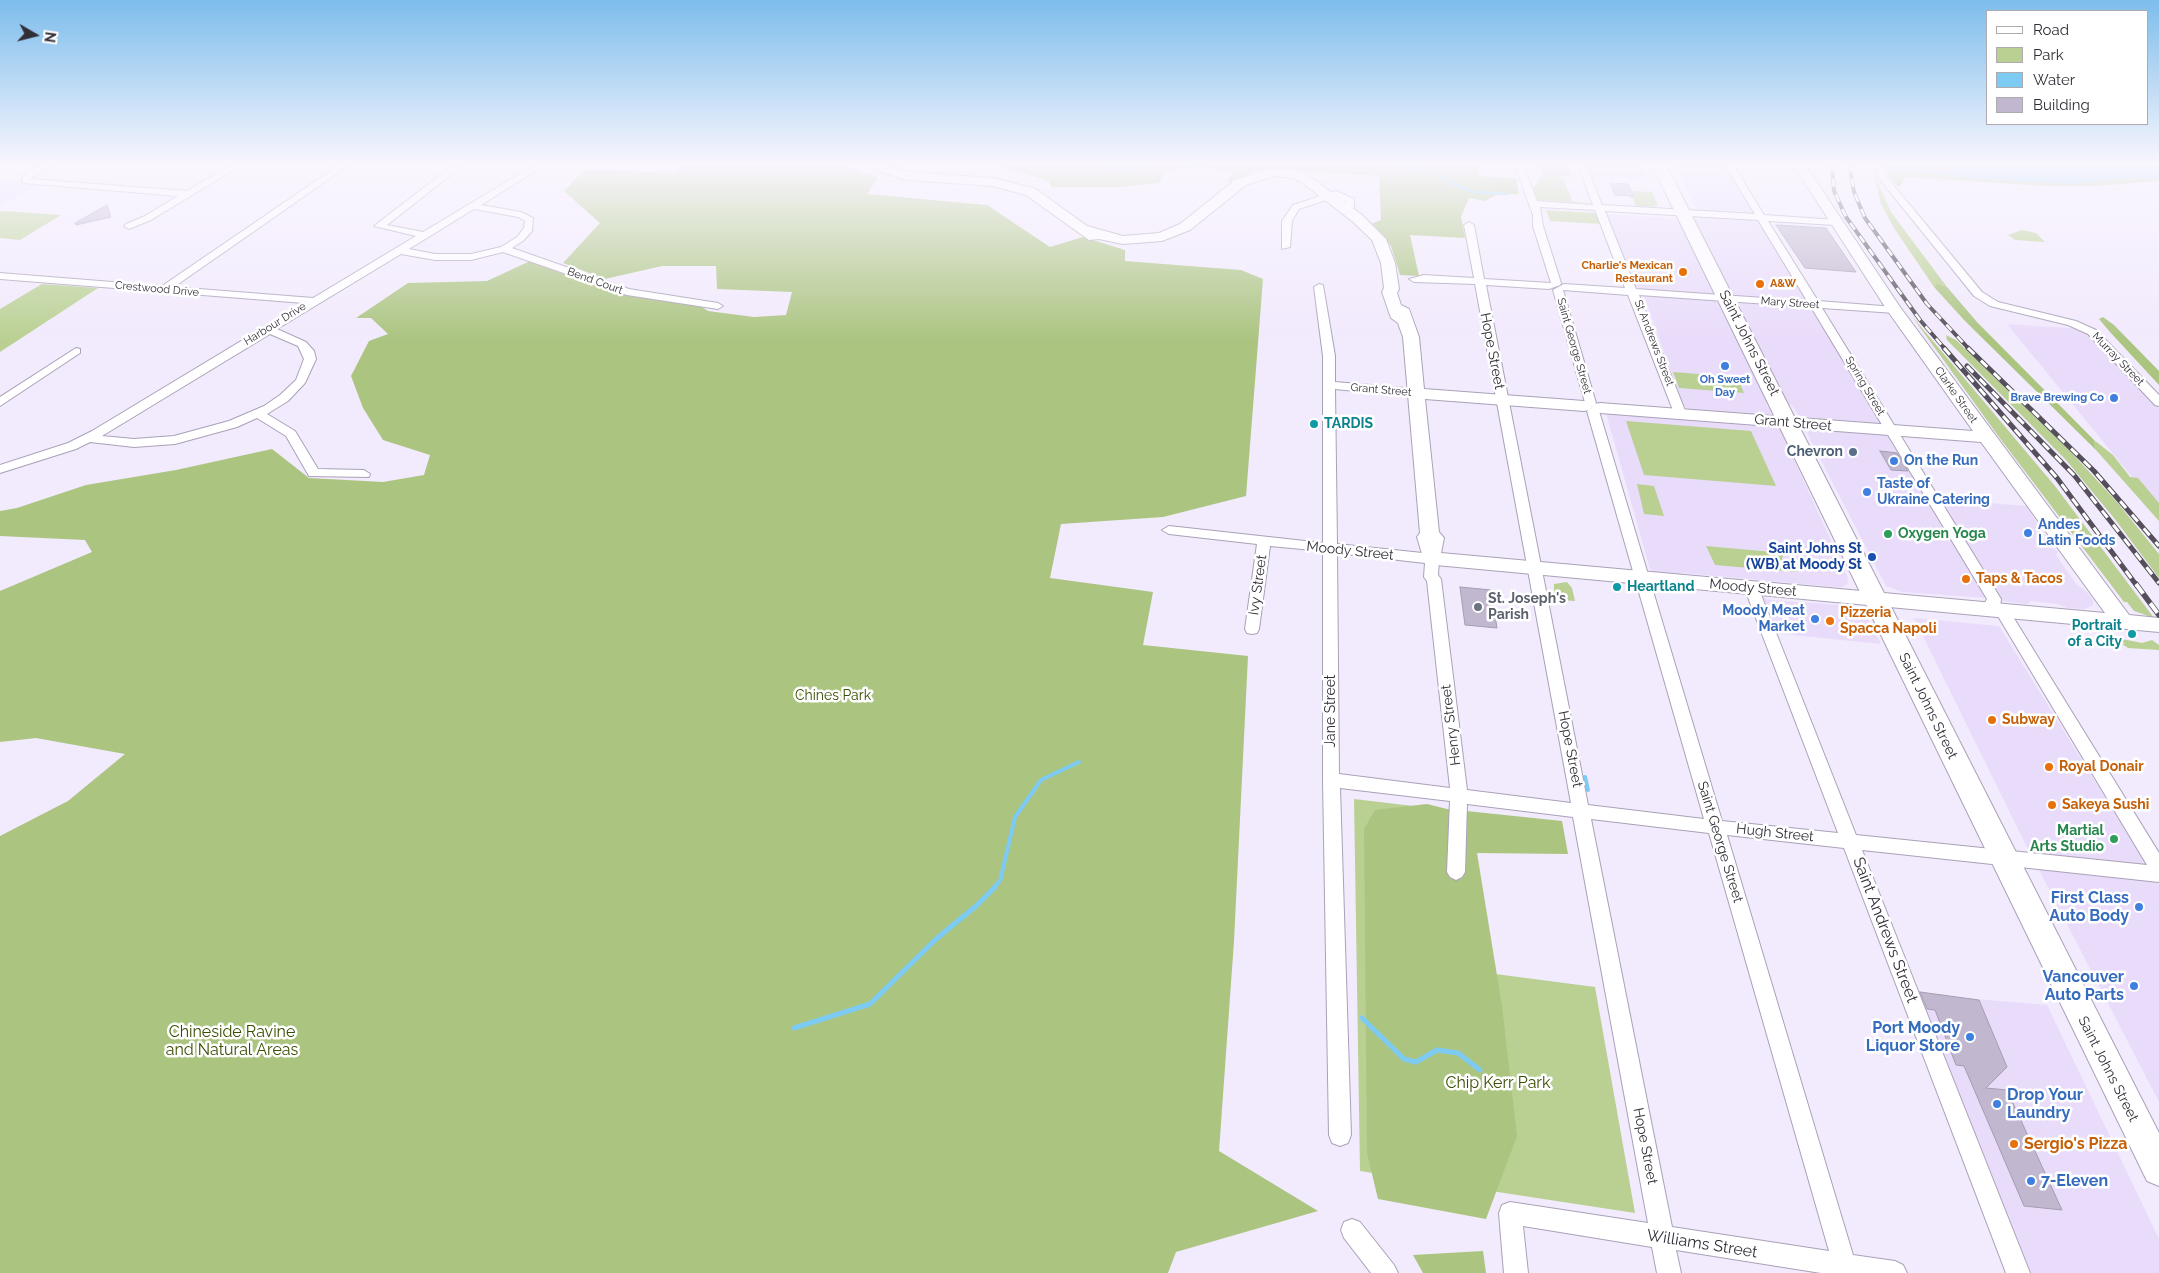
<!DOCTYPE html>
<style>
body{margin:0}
#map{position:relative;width:2159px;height:1273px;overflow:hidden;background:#f2eafd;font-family:Raleway,sans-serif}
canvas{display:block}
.legend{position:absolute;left:1986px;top:10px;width:162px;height:115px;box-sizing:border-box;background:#fff;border:1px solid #adabaf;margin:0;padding:6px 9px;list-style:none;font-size:15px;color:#322e37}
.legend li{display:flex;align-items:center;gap:10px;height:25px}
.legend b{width:25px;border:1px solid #adabaf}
.north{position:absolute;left:10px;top:10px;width:50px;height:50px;-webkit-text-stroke:4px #fff;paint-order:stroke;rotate:98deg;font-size:14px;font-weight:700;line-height:20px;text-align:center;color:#322e37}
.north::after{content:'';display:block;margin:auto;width:18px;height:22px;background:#322e37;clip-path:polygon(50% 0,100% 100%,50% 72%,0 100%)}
</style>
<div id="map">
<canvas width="2159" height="1273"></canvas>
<ul class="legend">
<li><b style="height:6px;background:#fff"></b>Road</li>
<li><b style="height:14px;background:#b9d092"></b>Park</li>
<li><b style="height:14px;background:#7dcbf2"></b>Water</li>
<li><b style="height:14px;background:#c1b7ce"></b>Building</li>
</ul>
<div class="north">N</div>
</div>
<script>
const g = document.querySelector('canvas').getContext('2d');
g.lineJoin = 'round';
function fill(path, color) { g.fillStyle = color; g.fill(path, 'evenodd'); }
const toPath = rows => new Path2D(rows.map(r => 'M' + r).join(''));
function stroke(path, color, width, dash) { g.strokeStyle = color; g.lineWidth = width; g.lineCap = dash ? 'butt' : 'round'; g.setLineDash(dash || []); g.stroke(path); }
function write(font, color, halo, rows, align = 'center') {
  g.font = font + ' Raleway,sans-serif'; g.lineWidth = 5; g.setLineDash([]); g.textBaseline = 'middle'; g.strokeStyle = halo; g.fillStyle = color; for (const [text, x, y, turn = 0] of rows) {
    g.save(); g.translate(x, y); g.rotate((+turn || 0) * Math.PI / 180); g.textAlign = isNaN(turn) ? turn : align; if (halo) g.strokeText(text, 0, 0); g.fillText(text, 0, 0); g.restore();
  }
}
const built = toPath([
 [1586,163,1639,163,1647,179,1592,178],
 [1673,163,1727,163,1763,219,1886,425,1811,420,1798,415,1792,405,1765,403,1772,412,1769,416,1688,409,1683,405,1641,288,1631,286,1602,214,1702,220],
 [0,181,39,185,0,206],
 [2007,324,2085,329,2159,408,2159,510],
 [1606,413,1774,426,1780,429,1848,578,1847,584,1842,587,1835,587,1684,573,1673,575,1658,573,1650,569],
 [1812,428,1882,434,1889,437,1987,598,1902,592,1886,586,1807,433],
 [1938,499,2026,506,2038,524,2037,528,2049,546,2058,551,2056,555,2077,585,2085,590,2093,600,2093,605,2085,609,2067,608,2058,604,2031,601,2027,604,2001,601],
 [1759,595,1770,600,1853,606,1865,614,1881,644,1774,633],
 [1914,618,1999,626,2159,885,2159,1102,2022,837],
 [1916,994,2047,1005,2159,1239,2159,1273,2019,1273]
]);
const green = toPath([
 [1873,171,1891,212,1947,287,1936,283,1934,287,1894,228,1881,204],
 [1543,174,1555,175,1563,178,1572,201,1590,203,1538,200,1535,197,1532,189],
 [1632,191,1652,192,1658,205,1653,206,1660,207,1636,206,1633,199,1628,196,1634,196],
 [1546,210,1597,213,1601,224,1550,221],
 [3,211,61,215,20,240,0,238,0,212],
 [2022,230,2036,233,2045,242,2015,240,2008,235],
 [42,284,98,288,0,352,0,309],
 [1911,315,2055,486,2154,618,2134,611,2127,602,2124,602,1999,437],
 [1946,335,1956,340,2070,451,2116,501,2159,554,2159,578,2114,518,2066,460,1947,340],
 [1673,372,1737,377,1744,393,1679,388],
 [1626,421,1751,431,1776,486,1644,475],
 [2094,440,2113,455,2130,477,2138,478,2159,503,2159,521,2096,450],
 [1637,484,1654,486,1664,516,1644,514],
 [1706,546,1784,553,1782,558,1784,563,1796,572,1715,565],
 [1567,582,1572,588,1575,601,1560,600,1554,596,1554,584],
 [2122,639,2142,643,2152,640,2159,645,2159,650,2128,648,2122,644,2125,644,2120,641],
 [1354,799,1464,812,1480,972,1595,987,1635,1213,1360,1171]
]);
const forest = toPath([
 [688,163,835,163,878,177,867,194,987,205,1050,247,1083,237,1125,250,1125,261,1241,270,1263,279,1246,496,1163,517,1061,524,1050,578,1153,592,1143,645,1248,656,1234,941,1219,1151,1318,1211,1176,1252,1168,1273,0,1273,0,836,68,801,125,754,36,738,0,742,0,591,92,552,85,540,0,536,0,511,17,508,86,485,176,470,272,449,309,478,383,482,424,475,430,455,383,440,363,408,351,376,369,341,388,334,371,318,356,318,408,283,487,281,530,261,621,292,697,304,708,311,754,317,786,315,792,292,717,289,716,266,662,266,605,279,563,263,600,223,564,191,585,169,672,173],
 [992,163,1477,163,1480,176,1516,178,1519,194,1496,195,1485,201,1469,198,1461,217,1465,238,1410,235,1419,276,1400,275,1391,246,1371,224,1381,220,1379,176,1272,169,1251,172,1230,183,1228,182,1232,172,1203,167,1166,170,1159,183,1120,187,1052,187,1048,181],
 [1885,163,1945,163,1965,178,2072,184,2134,177,2159,179,2159,181,2094,186,2045,186,1906,177,1900,186,1897,186,1890,177],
 [1936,283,1947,287,1977,322,2094,440,2096,450,1965,321,1934,287],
 [2103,317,2114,325,2159,371,2159,385,2110,332,2099,319],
 [1427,804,1447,809,1562,821,1568,854,1477,853,1502,1006,1517,1136,1486,1219,1378,1199,1367,1153,1364,829,1375,810],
 [1483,1251,1486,1273,1423,1273,1413,1255]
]);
const water = toPath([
 [1945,163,2159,163,2159,179,2134,177,2072,184,1964,178]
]);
const streamFar2 = toPath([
 [1389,163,1435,172,1448,182,1473,192,1506,194],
 [1114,168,1131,169,1143,163],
 [1916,171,1960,174],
 [1890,176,1893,169,1916,171,1916,168,1923,163,1955,163]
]);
const streamFar1 = toPath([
 [1585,777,1588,790],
 [993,888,1000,881,1015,817,1041,780,1079,762]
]);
const stream = toPath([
 [1362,1018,1404,1059,1416,1062,1437,1050,1458,1053,1480,1070],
 [794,1028,870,1004,936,939,976,906,995,887]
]);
const building = toPath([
 [1539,163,1567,163,1570,175,1543,174,1539,163],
 [1610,183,1628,184,1634,196,1615,195,1610,183],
 [107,205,111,217,76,225,75,223,107,205],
 [1776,225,1826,228,1856,272,1805,268,1776,225],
 [1880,451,1897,453,1908,471,1891,470,1880,451],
 [1460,587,1491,590,1497,628,1465,625,1460,587],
 [1920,992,1979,1000,2007,1067,1986,1088,2007,1090,2062,1210,2024,1206,1964,1066,1956,1065,1935,1010,1927,1009,1920,992]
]);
const street = toPath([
 [44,163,55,163,30,179,187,191,235,163,245,163,151,220,129,229,124,226,126,224,145,216,178,196,23,183,22,178,27,172,44,163],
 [342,163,352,163,174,287,313,298,416,236,374,226,456,163,466,163,387,225,423,232,538,163,548,163,481,205,521,212,533,218,532,231,523,241,512,248,629,289,718,303,723,306,718,309,627,295,503,252,471,260,435,260,401,254,277,329,306,342,314,351,316,359,305,383,288,401,267,414,295,431,318,469,364,470,370,474,369,477,309,476,286,436,257,418,237,427,175,444,134,447,90,442,76,449,0,473,0,465,68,443,92,431,304,303,0,279,0,273,162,286,342,163],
 [474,209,518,217,525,221,524,228,517,237,501,247,471,254,435,254,409,249,474,209],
 [270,334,298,346,304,359,296,380,280,395,264,406,229,421,174,436,134,439,102,436,270,334],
 [1514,163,1522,163,1537,201,1593,205,1577,163,1585,163,1602,205,1755,214,1724,163,1732,163,1764,215,1838,220,1840,222,1835,225,1768,221,1818,301,1895,307,1900,310,1895,313,1822,308,2001,599,2000,607,2007,607,2159,853,2159,882,1862,850,2030,1273,2006,1273,1844,848,1727,835,1853,1255,1895,1261,1903,1265,1907,1273,1821,1273,1676,1250,1681,1273,1657,1273,1652,1247,1523,1226,1528,1273,1504,1273,1499,1213,1502,1205,1510,1202,1648,1223,1573,817,1467,804,1465,872,1462,877,1456,880,1450,877,1447,872,1450,801,1340,788,1351,1135,1348,1143,1340,1146,1332,1143,1329,1135,1323,780,1323,551,1270,546,1259,629,1257,633,1252,634,1247,633,1245,629,1257,544,1169,534,1162,530,1169,526,1323,543,1323,356,1314,287,1319,284,1323,285,1335,356,1335,382,1416,389,1422,393,1416,397,1335,389,1337,544,1432,554,1439,559,1438,575,1441,579,1467,790,1571,803,1475,284,1414,282,1409,279,1424,275,1474,278,1464,225,1469,222,1474,225,1484,279,1551,283,1533,226,1533,215,1514,163],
 [1540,207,1595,210,1625,288,1564,284,1553,290,1586,406,1594,406,1596,403,1563,290,1628,295,1674,413,1680,417,1686,413,1639,295,1811,307,1987,599,1981,609,1988,614,1995,611,2147,865,1856,835,1758,587,1751,582,1744,587,1838,833,1722,821,1599,411,1593,407,1587,411,1704,819,1588,805,1486,285,1549,289,1560,285,1561,283,1543,226,1540,207],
 [1605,211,1758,220,1807,301,1636,289,1605,211],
 [1337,553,1425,563,1424,577,1427,581,1450,788,1339,774,1337,553],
 [1591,819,1709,833,1829,1251,1672,1227,1591,819],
 [1874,163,1882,163,1885,175,1982,292,1998,302,2076,321,2096,330,2159,395,2159,406,2155,405,2088,334,2068,325,1990,306,1974,296,1878,177,1874,163],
 [1336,191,1354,199,1354,207,1348,211,1342,211,1340,209,1346,202,1335,197,1299,209,1292,221,1290,247,1282,249,1282,221,1293,205,1336,191],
 [76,348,80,349,80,353,0,406,0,397,76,348],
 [1352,1219,1360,1222,1394,1265,1398,1273,1371,1273,1344,1238,1341,1230,1344,1222,1352,1219]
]);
const secondary = toPath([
 [871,163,883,163,909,172,993,178,1036,189,1087,226,1123,236,1159,233,1180,224,1235,180,1269,169,1295,170,1308,175,1362,215,1386,239,1395,263,1399,289,1397,293,1401,305,1409,309,1419,337,1424,389,1584,401,1590,402,1592,406,1590,410,1584,411,1425,399,1439,532,1444,538,1441,553,2105,613,1981,442,1600,413,1594,412,1591,408,1594,404,1600,403,1973,431,1887,310,1792,163,1804,163,1900,307,2129,615,2159,618,2159,632,1425,564,1417,537,1420,533,1403,337,1398,323,1391,318,1382,292,1384,288,1381,263,1372,240,1352,221,1300,181,1293,178,1274,176,1246,185,1190,230,1162,241,1123,244,1099,239,1089,240,1026,195,993,186,908,180,877,171,871,163]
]);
const primary = toPath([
 [1651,163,1665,163,2159,1133,2159,1186,2147,1181,1651,163]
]);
const railFar2 = toPath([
 [1832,163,1834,191,1846,217,1920,320,1945,349],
 [1849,163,1854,192,1865,218,1927,304,1969,349]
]);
const railFar1 = toPath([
 [1944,348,2057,478,2137,586],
 [1968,348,2094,471,2159,546],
 [1967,366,2074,475,2159,583]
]);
const rail = toPath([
 [2136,584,2159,615]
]);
const markers = [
 [1683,272,5,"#e8710a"],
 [1760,284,5,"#e8710a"],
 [1725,366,5,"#3f7fe0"],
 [2114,398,5,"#3f7fe0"],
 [1314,424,5,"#0f9aa8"],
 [1853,452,5,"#5c6f8a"],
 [1894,461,5,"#3f7fe0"],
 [1867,492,5,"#3f7fe0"],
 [2028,533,5,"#3f7fe0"],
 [1888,534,5,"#2e9e5b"],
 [1872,557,5,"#1a4fb4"],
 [1966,579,5,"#e8710a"],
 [1617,587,5,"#0f9aa8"],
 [1478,607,5,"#6b7280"],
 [1815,619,5,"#3f7fe0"],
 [1830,621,5,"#e8710a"],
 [2132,634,5,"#0f9aa8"],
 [1992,720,5,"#e8710a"],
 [2049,767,5,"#e8710a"],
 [2052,805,5,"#e8710a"],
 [2114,839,5,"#2e9e5b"],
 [2139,907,5,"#3f7fe0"],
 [2134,986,5,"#3f7fe0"],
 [1970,1037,5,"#3f7fe0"],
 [1997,1104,5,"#3f7fe0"],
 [2014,1144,5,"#e8710a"],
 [2031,1181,5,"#3f7fe0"]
];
const farFoodnames = [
 ["Charlie's Mexican",1673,266],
 ["Restaurant",1673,279],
 ["A&W",1770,284,"left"]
];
const farStreetnames = [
 ["Bend Court",595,281,20],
 ["Crestwood Drive",157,289,5],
 ["Mary Street",1790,303,4],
 ["Harbour Drive",275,324,-32],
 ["St Andrews Street",1654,343,69],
 ["Saint George Street",1574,346,74],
 ["Murray Street",2118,359,46],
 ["Spring Street",1865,386,59],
 ["Grant Street",1381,390,5],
 ["Clarke Street",1956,395,55]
];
const farShopnames = [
 ["Oh Sweet",1725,380],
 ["Day",1725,393],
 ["Brave Brewing Co",2104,398,"right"]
];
const streetNames = [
 ["Saint Johns Street",1749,343,63],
 ["Hope Street",1492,351,79],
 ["Grant Street",1793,423,5],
 ["Moody Street",1350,551,6],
 ["Ivy Street",1258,585,-82],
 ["Moody Street",1753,588,5],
 ["Saint Johns Street",1928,706,64],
 ["Jane Street",1331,711,-90],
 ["Henry Street",1451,725,-97],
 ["Hope Street",1570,749,79],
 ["Hugh Street",1775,833,6],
 ["Saint George Street",1720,842,73],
 ["Saint Johns Street",2108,1069,63],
 ["Hope Street",1645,1146,79]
];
const cultureNames = [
 ["TARDIS",1324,424],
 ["Heartland",1627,587],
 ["Portrait",2122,626,"right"],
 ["of a City",2122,642,"right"]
];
const serviceNames = [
 ["Chevron",1843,452]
];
const shopNames = [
 ["On the Run",1904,461],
 ["Taste of",1877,484],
 ["Ukraine Catering",1877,500],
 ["Andes",2038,525],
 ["Latin Foods",2038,541],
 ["Moody Meat",1805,611,"right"],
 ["Market",1805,627,"right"]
];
const leisureNames = [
 ["Oxygen Yoga",1898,534],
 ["Martial",2104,831,"right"],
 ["Arts Studio",2104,847,"right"]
];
const transitNames = [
 ["Saint Johns St",1862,549],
 ["(WB) at Moody St",1862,565]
];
const foodNames = [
 ["Taps & Tacos",1976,579],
 ["Pizzeria",1840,613],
 ["Spacca Napoli",1840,629],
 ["Subway",2002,720],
 ["Royal Donair",2059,767],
 ["Sakeya Sushi",2062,805]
];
const worshipNames = [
 ["St. Joseph's",1488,599],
 ["Parish",1488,615]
];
const parkNames = [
 ["Chines Park",833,696]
];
const nearShopnames = [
 ["First Class",2129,898],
 ["Auto Body",2129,916],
 ["Vancouver",2124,977],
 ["Auto Parts",2124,995],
 ["Port Moody",1960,1028],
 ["Liquor Store",1960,1046],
 ["Drop Your",2007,1095,"left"],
 ["Laundry",2007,1113,"left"],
 ["7-Eleven",2041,1181,"left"]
];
const nearStreetnames = [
 ["Saint Andrews Street",1885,930,69],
 ["Williams Street",1702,1244,9]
];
const nearParknames = [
 ["Chineside Ravine",232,1032],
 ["and Natural Areas",232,1050],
 ["Chip Kerr Park",1498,1083]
];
const nearFoodnames = [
 ["Sergio's Pizza",2024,1144]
];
fill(built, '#e9dcfb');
fill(green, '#b9d092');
fill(forest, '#abc480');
fill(water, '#7dcbf2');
stroke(streamFar2, '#7dcbf2', 2.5);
stroke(streamFar1, '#7dcbf2', 4);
stroke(stream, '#7dcbf2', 5);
fill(building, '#c1b7ce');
stroke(building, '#a69db3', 1);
stroke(street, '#aaa1b7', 2);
stroke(secondary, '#aaa1b7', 2);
stroke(primary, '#aaa1b7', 2);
fill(street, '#fff');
fill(secondary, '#fff');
fill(primary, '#fff');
stroke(railFar2, '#544f5a', 4);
stroke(railFar1, '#544f5a', 5);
stroke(rail, '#544f5a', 5.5);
stroke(railFar2, '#fff', 2.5, [8]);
stroke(railFar1, '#fff', 3, [9]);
stroke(rail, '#fff', 4, [12]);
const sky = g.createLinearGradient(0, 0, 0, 341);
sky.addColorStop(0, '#7dbdec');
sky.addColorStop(0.48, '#f9f6fe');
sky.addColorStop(1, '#f9f6fe00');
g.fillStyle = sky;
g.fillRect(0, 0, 2159, 341);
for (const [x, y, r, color] of markers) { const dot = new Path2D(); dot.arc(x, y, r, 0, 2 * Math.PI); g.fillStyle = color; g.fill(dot); stroke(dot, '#fff', 2); }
write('bold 11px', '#c56008', '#fff', farFoodnames, 'right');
write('11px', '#322e37', '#fff', farStreetnames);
write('bold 11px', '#366cbe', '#fff', farShopnames);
write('14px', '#322e37', '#fff', streetNames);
write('bold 14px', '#0d838f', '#fff', cultureNames, 'left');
write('bold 14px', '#4e5e75', '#fff', serviceNames, 'right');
write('bold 14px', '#366cbe', '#fff', shopNames, 'left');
write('bold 14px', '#27864d', '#fff', leisureNames, 'left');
write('bold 14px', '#164399', '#fff', transitNames, 'right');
write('bold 14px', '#c56008', '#fff', foodNames, 'left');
write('bold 14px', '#5b616d', '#fff', worshipNames, 'left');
write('14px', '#394e00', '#fff', parkNames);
write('bold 16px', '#366cbe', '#fff', nearShopnames, 'right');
write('16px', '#322e37', '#fff', nearStreetnames);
write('16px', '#394e00', '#fff', nearParknames);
write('bold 16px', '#c56008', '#fff', nearFoodnames, 'left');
</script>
